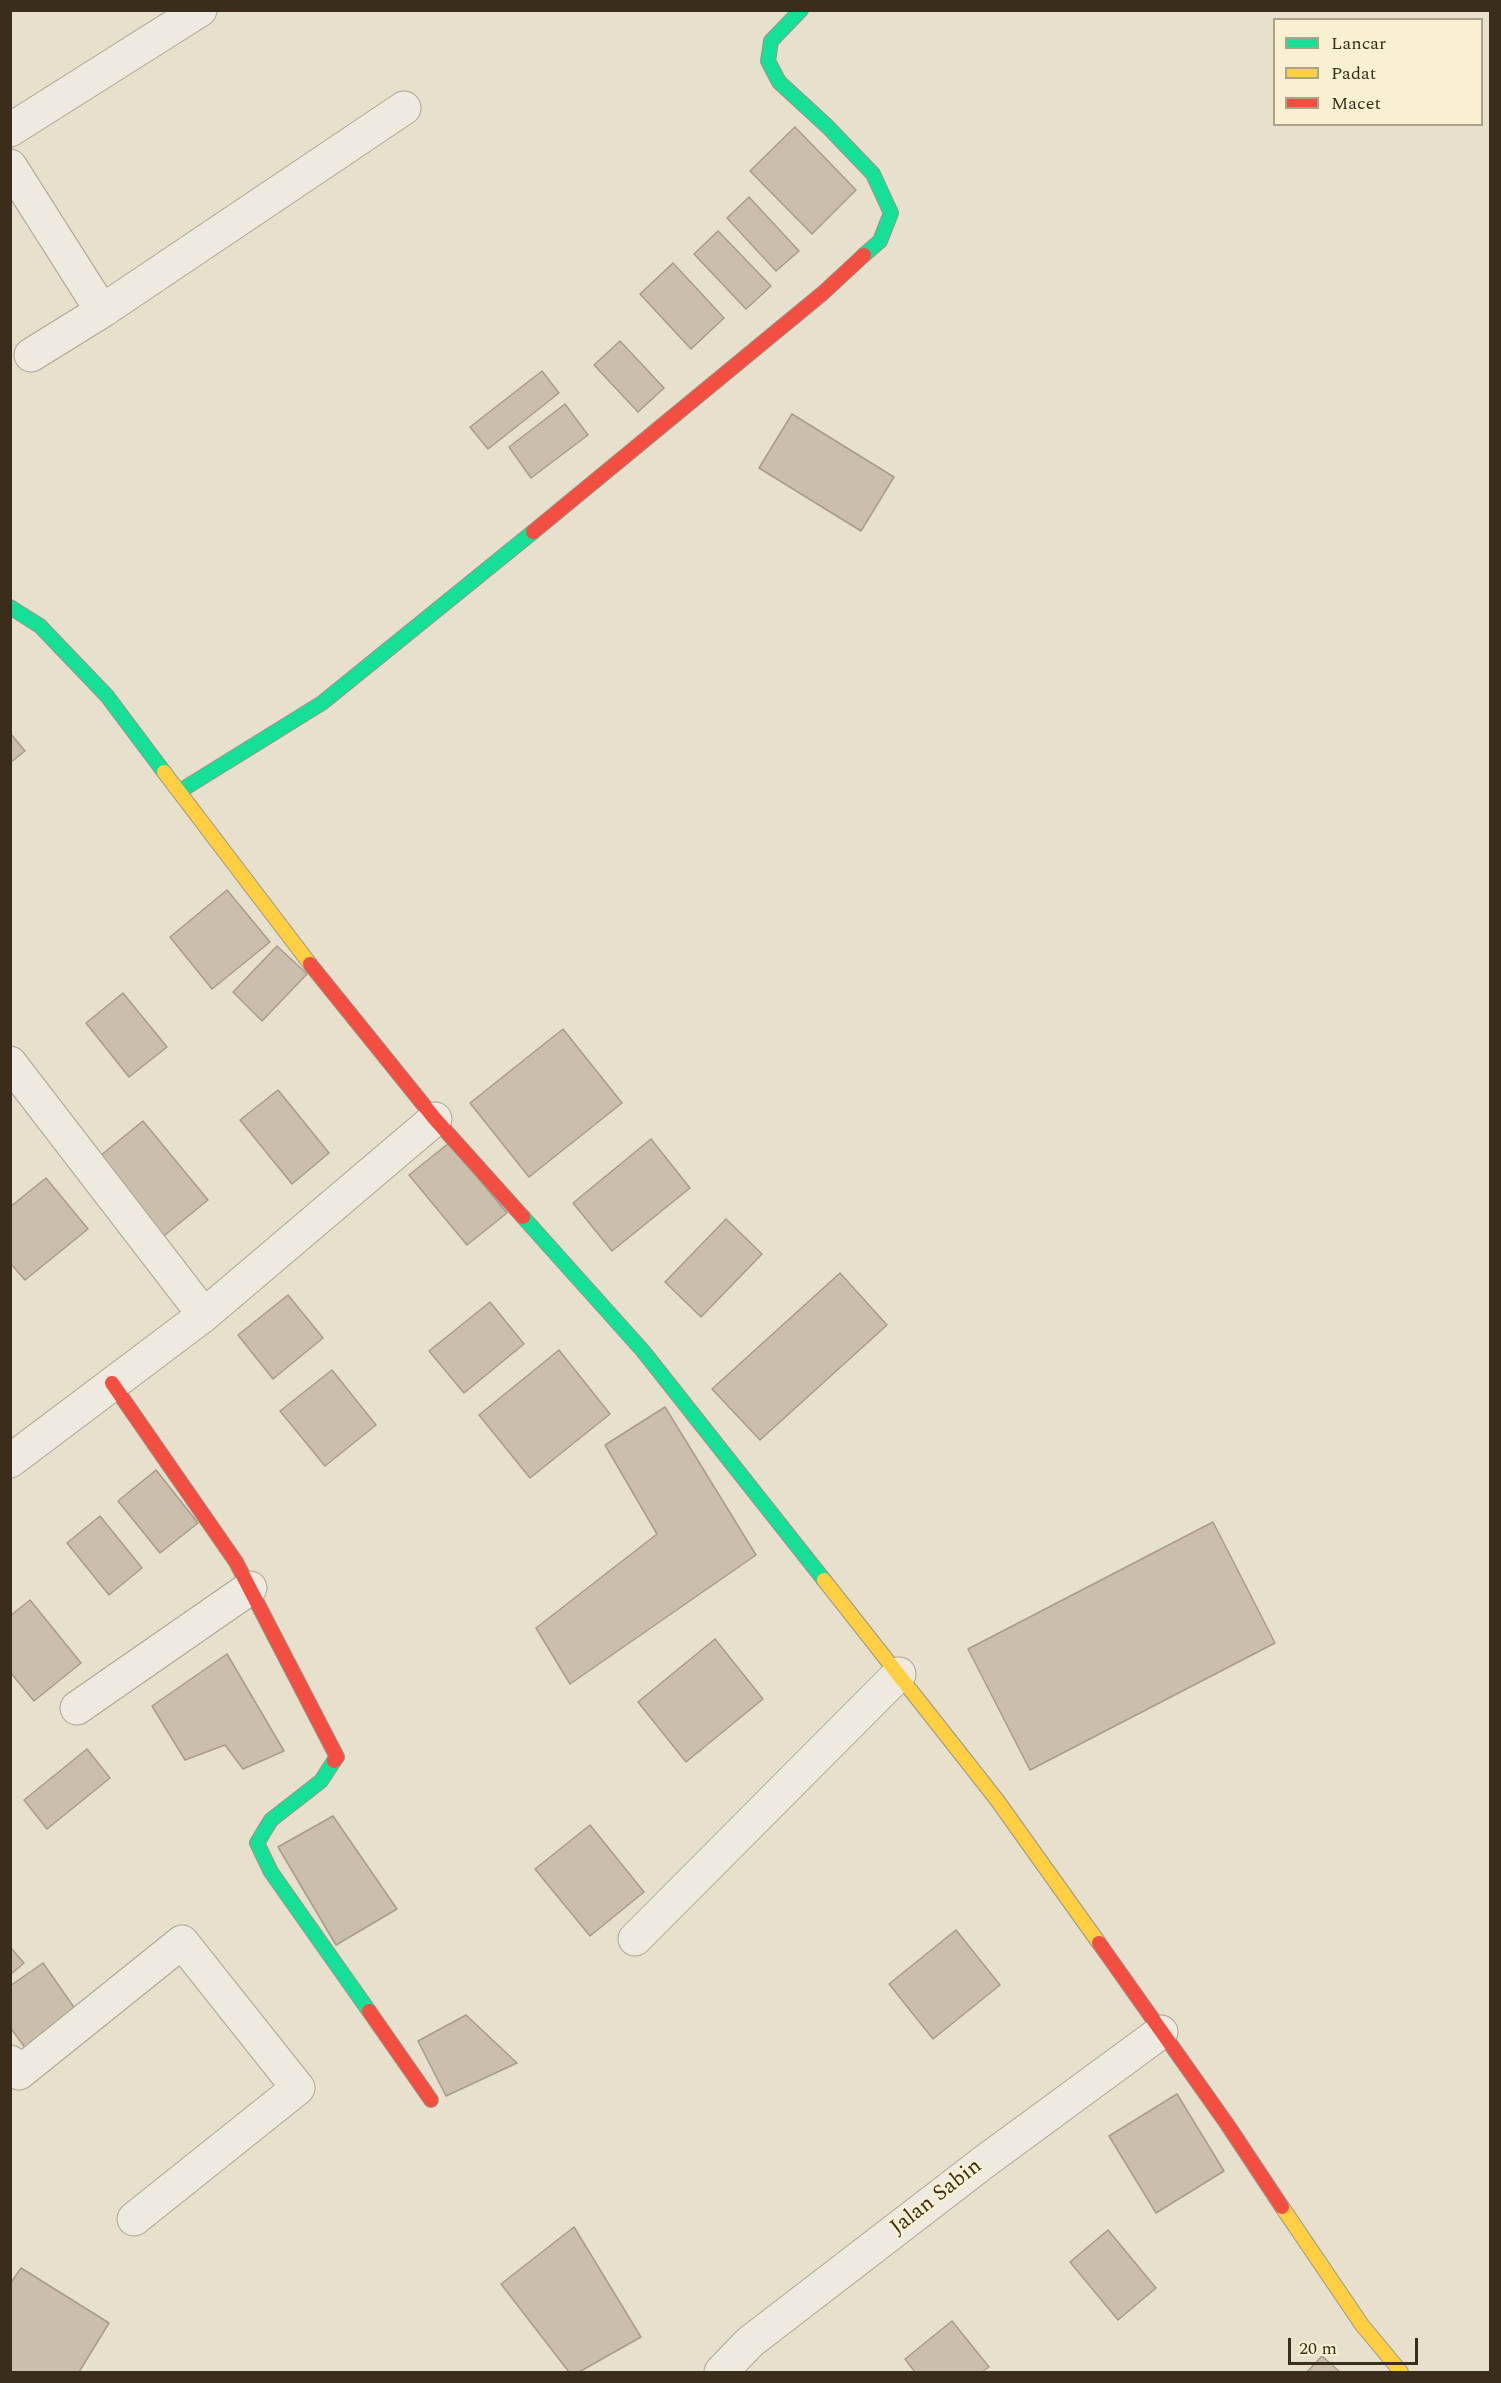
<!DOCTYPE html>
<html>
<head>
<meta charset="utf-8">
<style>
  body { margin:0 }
  #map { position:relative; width:1501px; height:2383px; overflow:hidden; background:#e7e0cc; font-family:Spectral,serif }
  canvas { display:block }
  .frame { position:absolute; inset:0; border:12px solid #3b2d1c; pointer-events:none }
  .legend { position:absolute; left:1273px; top:18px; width:210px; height:108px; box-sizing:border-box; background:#f8f0d1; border:2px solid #aca289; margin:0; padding:8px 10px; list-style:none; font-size:18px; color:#3b2d1c }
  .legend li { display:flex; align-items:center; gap:12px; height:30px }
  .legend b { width:30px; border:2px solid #aca289 }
  .scale { position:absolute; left:1288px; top:2338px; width:130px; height:27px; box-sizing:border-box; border:3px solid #3b2d1c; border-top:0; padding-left:8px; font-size:18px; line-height:21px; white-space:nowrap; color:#3b2d1c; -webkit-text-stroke:4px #f8f0d1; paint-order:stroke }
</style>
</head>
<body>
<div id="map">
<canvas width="1501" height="2383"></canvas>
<div class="frame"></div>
<ul class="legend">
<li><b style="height:8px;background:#16e098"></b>Lancar</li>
<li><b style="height:8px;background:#ffcf43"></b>Padat</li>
<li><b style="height:8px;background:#f24e42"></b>Macet</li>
</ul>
<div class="scale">20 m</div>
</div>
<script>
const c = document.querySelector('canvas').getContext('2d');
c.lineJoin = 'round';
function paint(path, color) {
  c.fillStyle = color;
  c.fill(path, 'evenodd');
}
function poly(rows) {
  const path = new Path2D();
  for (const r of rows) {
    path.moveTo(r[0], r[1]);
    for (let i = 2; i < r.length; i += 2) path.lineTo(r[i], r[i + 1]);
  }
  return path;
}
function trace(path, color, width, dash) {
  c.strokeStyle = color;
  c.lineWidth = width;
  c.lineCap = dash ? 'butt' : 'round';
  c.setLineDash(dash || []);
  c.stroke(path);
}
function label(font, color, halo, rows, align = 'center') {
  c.font = font + ' Spectral,serif';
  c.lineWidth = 4.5;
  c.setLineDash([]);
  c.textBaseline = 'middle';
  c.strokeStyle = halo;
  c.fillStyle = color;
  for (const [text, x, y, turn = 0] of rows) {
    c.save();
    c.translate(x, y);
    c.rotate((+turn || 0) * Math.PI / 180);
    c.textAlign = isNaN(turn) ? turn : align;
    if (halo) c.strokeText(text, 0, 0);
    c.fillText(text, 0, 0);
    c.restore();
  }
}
const building = poly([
  [795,127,856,190,812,234,750,171,795,127],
  [749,197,799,251,776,271,727,218,749,197],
  [718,231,771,286,746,309,694,254,718,231],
  [673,263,724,318,691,349,640,294,673,263],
  [620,341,664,388,638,412,594,365,620,341],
  [542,371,559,393,488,449,470,427,542,371],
  [565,404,588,435,531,478,509,447,565,404],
  [792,414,894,477,861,531,759,468,792,414],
  [10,733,25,751,10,763,10,733],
  [227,890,270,942,212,989,170,937,227,890],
  [277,946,307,974,262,1021,233,992,277,946],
  [123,993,167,1047,129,1077,86,1023,123,993],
  [563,1029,622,1103,529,1177,470,1103,563,1029],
  [278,1090,329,1153,292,1184,240,1120,278,1090],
  [143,1121,208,1200,160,1239,95,1160,143,1121],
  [651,1139,690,1188,612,1251,573,1203,651,1139],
  [449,1143,507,1213,467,1245,409,1175,449,1143],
  [46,1178,88,1229,25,1280,10,1263,10,1207,46,1178],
  [726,1219,762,1254,701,1317,665,1282,726,1219],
  [840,1273,887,1325,760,1440,712,1389,840,1273],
  [288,1295,323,1338,273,1379,238,1335,288,1295],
  [490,1302,524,1344,464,1393,429,1351,490,1302],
  [559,1350,610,1414,530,1478,479,1415,559,1350],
  [332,1370,376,1425,325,1466,280,1411,332,1370],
  [665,1407,756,1555,570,1684,536,1628,657,1534,605,1445,665,1407],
  [156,1470,198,1523,160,1553,118,1501,156,1470],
  [100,1516,142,1568,109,1595,67,1543,100,1516],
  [1213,1522,1275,1643,1030,1770,968,1649,1213,1522],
  [30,1600,81,1663,34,1701,10,1672,10,1616,30,1600],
  [715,1639,763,1699,686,1762,638,1702,715,1639],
  [227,1654,284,1751,243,1769,225,1745,185,1760,152,1706,227,1654],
  [87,1749,110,1778,47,1829,24,1800,87,1749],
  [333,1816,397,1909,336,1945,278,1847,333,1816],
  [590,1825,644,1892,590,1936,535,1869,590,1825],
  [956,1930,1000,1985,933,2039,889,1984,956,1930],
  [10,1947,24,1963,10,1975,10,1947],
  [43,1963,78,2013,26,2049,10,2027,10,1986,43,1963],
  [466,2015,517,2063,446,2096,418,2041,466,2015],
  [1177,2094,1224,2171,1156,2213,1109,2136,1177,2094],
  [574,2227,641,2337,579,2372,569,2372,501,2284,574,2227],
  [1108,2230,1156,2288,1118,2320,1070,2262,1108,2230],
  [21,2268,109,2323,79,2372,10,2372,10,2284,21,2268],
  [952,2321,989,2367,982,2372,915,2372,905,2359,952,2321],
  [1322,2356,1340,2372,1307,2372,1322,2356]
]);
const street = poly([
  [10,130,200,10],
  [10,166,102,311],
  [31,355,102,311,404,108],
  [10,1063,204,1315],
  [10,1461,204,1315,435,1119],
  [77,1708,250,1588],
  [635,1939,899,1674],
  [10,2062,19,2073,182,1942,298,2088,134,2219],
  [721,2372,750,2342,984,2162,1161,2032]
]);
const fast = poly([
  [801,10,771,41,768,61,779,82,828,127,873,174,891,213,880,241,864,255],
  [10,607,40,626,107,696,164,772],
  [180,791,322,703,533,532],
  [523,1217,643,1351,824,1580],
  [334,1761,321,1781,271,1820,257,1843,271,1872,369,2011]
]);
const slow = poly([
  [164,772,310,964],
  [824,1580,997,1800,1099,1943],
  [1282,2207,1362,2325,1401,2372]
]);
const jam = poly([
  [533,532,823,293,864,255],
  [310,964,435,1119,523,1217],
  [112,1383,236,1562,337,1757,334,1761],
  [1099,1943,1227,2124,1282,2207],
  [369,2011,431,2100]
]);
const streetNames = [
  ["Jalan Sabin",937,2198,-38]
];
paint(building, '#cbbead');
trace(building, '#a79b8b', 1.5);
trace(street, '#aca596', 35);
trace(fast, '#9c9485', 16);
trace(slow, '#9c9485', 16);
trace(jam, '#9c9485', 16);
trace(street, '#eeeadf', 33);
trace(fast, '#16e098', 14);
trace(slow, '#ffcf43', 14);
trace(jam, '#f24e42', 14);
label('22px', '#3b2d1c', '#f8f0d1', streetNames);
</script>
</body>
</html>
